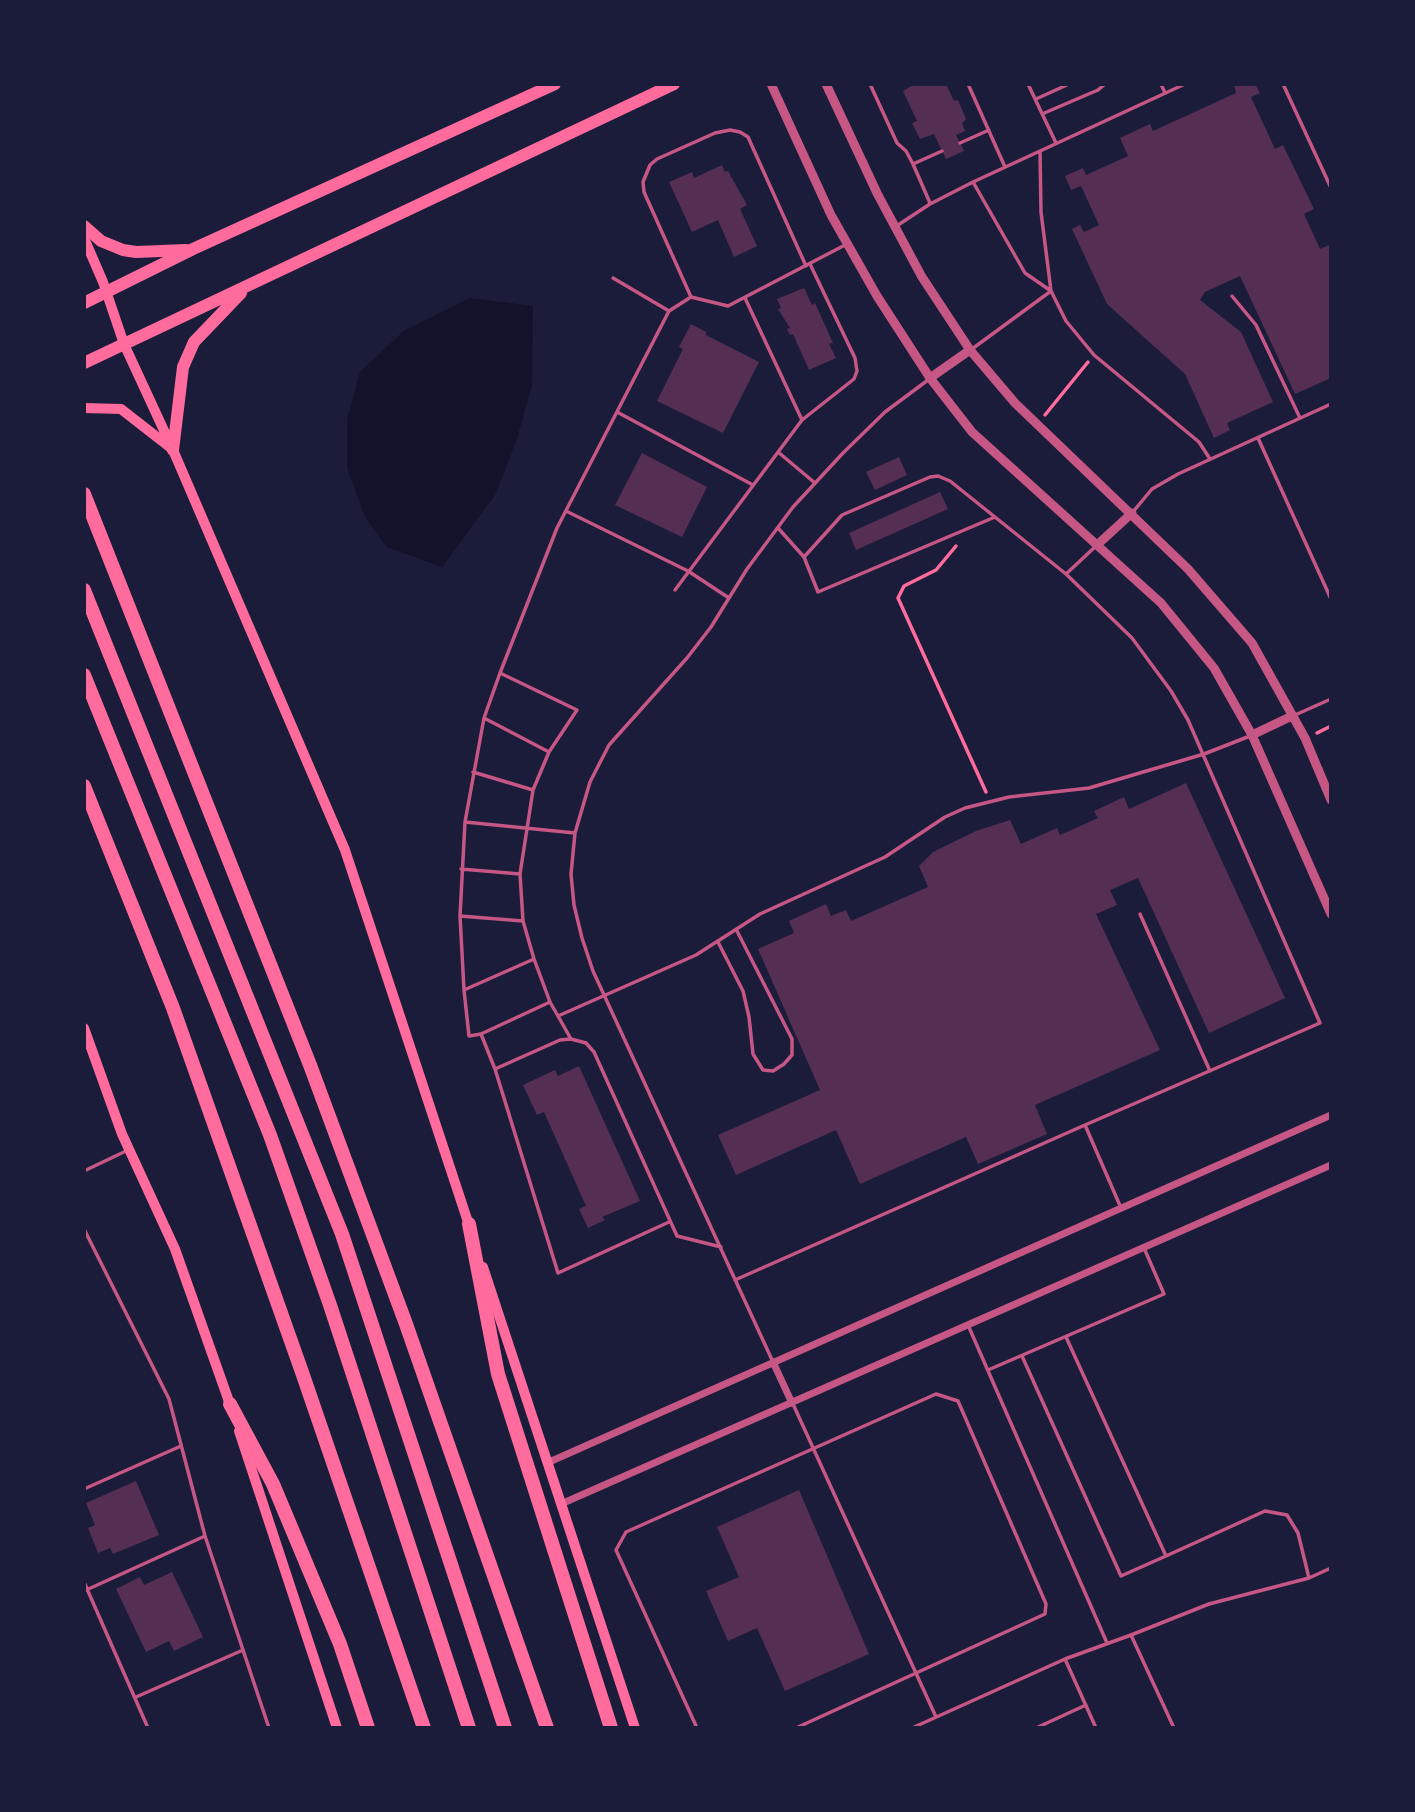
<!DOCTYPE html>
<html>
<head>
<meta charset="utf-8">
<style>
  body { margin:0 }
  #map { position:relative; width:1415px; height:1812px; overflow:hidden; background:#1b1b3a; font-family:Signika,sans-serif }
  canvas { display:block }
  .frame { position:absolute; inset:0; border:86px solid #1b1b3a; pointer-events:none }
</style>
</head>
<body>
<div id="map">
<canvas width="1415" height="1812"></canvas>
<div class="frame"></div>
</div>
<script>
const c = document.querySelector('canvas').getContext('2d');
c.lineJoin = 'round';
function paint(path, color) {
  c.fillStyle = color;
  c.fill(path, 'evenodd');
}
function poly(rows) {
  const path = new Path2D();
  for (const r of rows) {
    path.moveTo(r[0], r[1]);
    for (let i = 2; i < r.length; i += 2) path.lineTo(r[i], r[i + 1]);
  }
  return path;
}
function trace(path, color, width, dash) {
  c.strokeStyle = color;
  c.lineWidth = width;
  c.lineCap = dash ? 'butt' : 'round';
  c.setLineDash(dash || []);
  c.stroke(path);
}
const water = poly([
  [470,298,533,306,532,385,516,442,495,495,442,567,387,547,365,517,347,468,347,420,360,372,405,330]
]);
const building = poly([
  [915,84,946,84,954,101,958,100,966,119,962,123,965,131,956,135,964,151,946,159,934,134,920,139,912,123,917,121,903,91],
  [1234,84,1255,84,1260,93,1251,97,1275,149,1283,145,1314,209,1304,214,1320,249,1329,245,1331,250,1331,378,1295,394,1240,276,1205,292,1200,300,1241,332,1273,402,1227,423,1230,430,1214,438,1185,374,1107,304,1072,229,1080,225,1084,232,1099,225,1081,186,1071,190,1065,176,1083,168,1086,175,1128,156,1120,138,1150,124,1153,131,1236,93],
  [722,165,725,172,728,171,747,205,740,209,757,246,734,257,718,220,692,232,669,182,692,172,694,178],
  [804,288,812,305,815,303,833,343,829,344,836,358,809,370,793,334,790,335,787,329,790,328,778,309,781,308,777,299],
  [691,324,706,332,706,335,759,362,723,433,657,401,683,349,679,347],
  [642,453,707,487,682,537,615,505],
  [899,457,907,475,875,490,866,472],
  [940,492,948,509,856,550,849,533],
  [1186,783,1285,998,1209,1033,1138,878,1110,890,1117,905,1096,914,1160,1050,1035,1105,1047,1134,978,1164,966,1137,860,1184,836,1130,736,1175,718,1135,820,1090,758,949,794,933,789,921,826,904,831,916,846,910,851,921,928,887,919,866,933,852,976,831,1010,820,1021,844,1057,828,1060,835,1098,818,1094,811,1124,797,1129,809],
  [579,1066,640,1201,602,1217,605,1220,588,1228,579,1209,586,1206,544,1112,537,1115,523,1085,555,1070,558,1076],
  [136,1481,159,1535,113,1554,110,1548,98,1553,88,1528,95,1525,86,1503],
  [799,1490,869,1654,785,1691,757,1628,728,1641,706,1591,739,1577,717,1527],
  [172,1572,203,1637,174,1651,169,1641,146,1652,116,1589,140,1577,144,1585]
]);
const path = poly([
  [1045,415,1088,362],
  [956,546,936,570,904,586,898,598,986,792],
  [1317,733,1331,726]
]);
const service = poly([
  [870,84,897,143,906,151,913,164,930,203],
  [968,84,1005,167],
  [1028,84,1056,143],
  [1161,84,1165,93],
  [1283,84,1331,188],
  [1036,99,1069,84],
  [1042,114,1098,90,1105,84],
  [960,143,989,130],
  [1040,151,1041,212,1051,291,1066,321,1094,355,1199,442,1210,459],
  [913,164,942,151],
  [895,227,930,204,973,182,1185,84],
  [613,278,669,311],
  [1232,296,1256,325,1300,418],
  [691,297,644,192,643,182,650,165,657,159,715,133,730,130,740,132,748,137,806,266],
  [745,298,802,420],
  [972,349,1051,291,1025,273,973,182],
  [617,412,753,485],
  [1258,438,1331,599],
  [778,452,815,483],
  [566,511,688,571,729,598],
  [1132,513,1152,489,1178,474,1331,404],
  [778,528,804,557,818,592,995,517],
  [804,557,842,515,930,477,938,476,950,481,1066,574,1132,638,1171,691,1188,720,1320,1023,1085,1125,1121,1208],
  [1066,574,1096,546],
  [675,590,802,420,854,379,857,371,855,358,810,264],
  [500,673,557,528,669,311,691,297,728,306,845,245],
  [1295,715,1331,699],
  [484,718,549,752],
  [473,772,533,790],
  [465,822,575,833],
  [461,869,520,874],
  [1140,914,1210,1071],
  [460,916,523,921],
  [718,942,743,991,749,1017,753,1054,763,1070,773,1071,784,1064,792,1055,792,1039,737,931],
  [464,990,534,959],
  [550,1002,481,1034,469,1036,464,990,460,916,465,822,484,718,500,673,577,710,549,752,533,790,520,874,523,921,534,959,550,1002,571,1039],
  [558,1016,696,955,760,914,885,857,945,817,965,808,1009,797,1089,788,1204,754,1250,736],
  [481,1034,495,1069,558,1273,669,1222],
  [495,1069,560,1040,571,1039,586,1043,594,1052,677,1236,721,1247],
  [84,1171,126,1151],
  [84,1229,169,1399,205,1536,269,1728],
  [735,1280,1085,1125],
  [968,1325,1107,1643],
  [1022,1356,1121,1576,1166,1556,1066,1337],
  [773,1362,593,971,582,938,574,905,571,874,575,833,590,782,609,745,687,658,711,627,747,569,793,507,843,453,885,412,928,380],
  [988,1370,1164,1294,1144,1248],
  [793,1404,936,1717],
  [84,1489,181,1446],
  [1166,1556,1265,1511,1287,1515,1298,1533,1309,1578,1331,1568],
  [84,1582,148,1728],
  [84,1591,205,1536],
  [1131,1635,1209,1604,1309,1578],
  [1065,1659,1096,1728],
  [136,1697,243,1650],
  [697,1728,616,1550,626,1532,936,1394,958,1401,1046,1604,1045,1614,796,1728],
  [912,1728,1065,1659,1131,1635,1174,1728],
  [1036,1728,1086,1705]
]);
const minor = poly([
  [773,1362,792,1403],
  [547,1463,1331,1115],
  [561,1504,1331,1165]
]);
const tertiary = poly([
  [771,84,831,215,877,296,930,378,972,432,1161,603,1214,668,1252,735,1331,914],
  [826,84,877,193,922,277,970,350,1015,403,1188,569,1252,643,1305,738,1331,800],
  [930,378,970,350],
  [1097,545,1132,513],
  [1252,735,1292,716]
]);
const secondary = poly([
  [84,238,103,282,124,344,173,450,345,850,470,1228],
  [84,408,121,409,171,448],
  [84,1028,122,1134,175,1249,232,1410],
  [483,1267,635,1728],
  [239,1431,337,1728]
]);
const primary = poly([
  [84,226,101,241,123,250,136,252,186,250],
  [84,303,193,249,555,84],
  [84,363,674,84],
  [173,450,183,367,194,342,241,293]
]);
const motorway = poly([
  [84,494,310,1065,406,1324,547,1728],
  [84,590,342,1234,505,1728],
  [84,675,270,1135,330,1305,469,1728],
  [84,786,173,1008,303,1375,424,1728],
  [469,1224,498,1374,611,1728],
  [230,1404,273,1484,340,1644,368,1728]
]);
paint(water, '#12122b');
paint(building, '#542f53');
trace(path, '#ff6b9d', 3.5);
trace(service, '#c65784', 3.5);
trace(minor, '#c65784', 7);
trace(tertiary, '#c65784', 9);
trace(secondary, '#ff6b9d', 10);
trace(primary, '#ff6b9d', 12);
trace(motorway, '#ff6b9d', 14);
</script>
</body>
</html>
